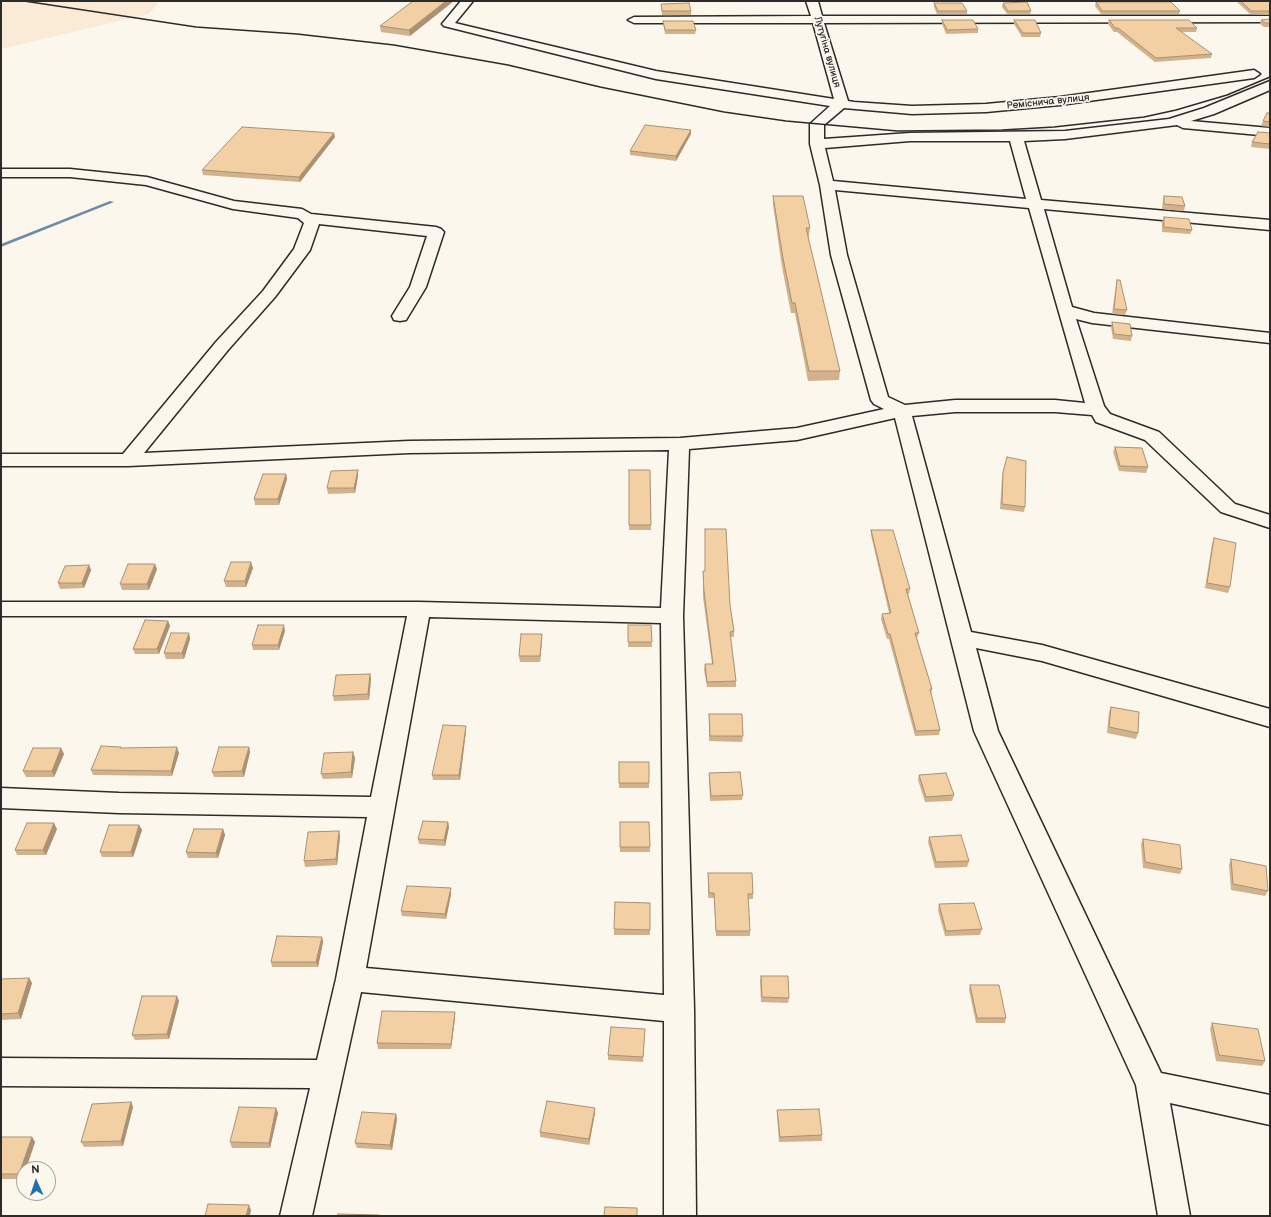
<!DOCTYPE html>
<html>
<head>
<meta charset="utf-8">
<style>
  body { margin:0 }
  #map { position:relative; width:1271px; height:1217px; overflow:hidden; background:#fbf7ec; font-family:"Balsamiq Sans",sans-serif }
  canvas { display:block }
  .frame { position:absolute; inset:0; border:2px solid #2b2b2b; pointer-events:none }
  .north { position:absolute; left:16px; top:1161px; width:40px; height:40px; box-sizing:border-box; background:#fbf7ec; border:1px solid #a8a59f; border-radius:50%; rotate:357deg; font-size:11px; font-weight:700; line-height:16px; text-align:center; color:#2b2b2b }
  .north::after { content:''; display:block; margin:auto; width:14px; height:18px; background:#1f6fb2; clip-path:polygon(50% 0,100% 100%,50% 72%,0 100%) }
</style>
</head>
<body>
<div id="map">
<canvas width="1271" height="1217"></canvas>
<div class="frame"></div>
<div class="north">N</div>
</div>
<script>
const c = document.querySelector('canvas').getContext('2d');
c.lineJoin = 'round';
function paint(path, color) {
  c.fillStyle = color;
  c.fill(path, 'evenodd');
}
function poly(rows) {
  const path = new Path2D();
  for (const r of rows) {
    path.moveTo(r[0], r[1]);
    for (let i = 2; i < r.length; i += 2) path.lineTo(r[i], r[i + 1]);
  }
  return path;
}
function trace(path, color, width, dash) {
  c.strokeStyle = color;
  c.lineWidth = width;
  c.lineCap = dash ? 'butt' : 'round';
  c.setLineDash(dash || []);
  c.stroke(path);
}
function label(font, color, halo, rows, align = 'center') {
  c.font = font + ' "Balsamiq Sans",sans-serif';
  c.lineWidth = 3.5;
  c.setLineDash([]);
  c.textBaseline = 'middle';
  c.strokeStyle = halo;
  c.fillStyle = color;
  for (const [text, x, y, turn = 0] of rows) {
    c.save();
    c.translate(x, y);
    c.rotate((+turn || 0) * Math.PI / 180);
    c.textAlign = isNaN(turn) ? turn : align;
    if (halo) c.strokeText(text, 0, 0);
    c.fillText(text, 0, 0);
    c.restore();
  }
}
const built = poly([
  [1,1,160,1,149,14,1,49]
]);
const stream = poly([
  [110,201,114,202,1,247,1,244,110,201]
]);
const minor = poly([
  [461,1,473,1,455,23,459,24,656,71,834,99,813,23,634,23,628,20,634,17,811,16,806,1,818,1,822,16,1270,16,1270,22,824,23,848,101,854,102,912,106,986,104,1060,97,1254,70,1260,74,1254,78,1060,105,986,112,912,114,844,108,824,125,824,139,910,133,1065,131,1169,119,1204,108,1270,81,1270,90,1214,114,1191,121,1270,128,1270,136,1183,128,1177,125,1065,139,1024,141,1041,200,1270,220,1270,230,1044,209,1072,307,1094,313,1270,333,1270,343,1092,323,1076,319,1104,406,1110,414,1159,432,1235,504,1270,515,1270,528,1221,512,1145,440,1096,422,1092,415,1055,412,955,412,912,416,971,632,1042,645,1270,709,1270,727,1042,661,976,648,998,731,1161,1073,1270,1095,1270,1125,1170,1103,1190,1216,1158,1216,1136,1085,974,731,895,418,797,440,689,449,683,616,694,1009,696,1216,664,1216,664,1021,361,992,312,1216,280,1216,310,1088,1,1086,1,1058,317,1060,336,979,367,817,119,813,1,808,1,788,119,793,371,797,407,616,1,616,1,602,419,602,661,608,669,450,409,453,128,466,1,466,1,454,123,454,216,342,263,291,294,249,304,223,298,218,233,209,146,185,70,177,1,177,1,169,70,169,147,177,234,201,302,209,311,214,436,227,441,229,444,232,426,287,406,320,400,321,394,320,392,316,410,287,427,236,319,224,310,250,275,297,228,350,144,453,409,441,680,438,797,428,884,409,874,404,871,400,831,255,820,185,810,144,810,124,830,106,656,79,444,26,442,24,461,1],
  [910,141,1010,141,1026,199,833,181,825,148,910,141],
  [835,190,1029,208,1085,403,1055,400,955,400,905,405,888,397,847,255,835,190],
  [429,617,661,623,664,995,366,968,429,617]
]);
const rail = poly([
  [24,1,196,27,297,34,394,45,508,65,600,87,724,112,786,121,897,131,1002,130,1054,127,1144,117,1176,110,1227,95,1270,77]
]);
const wall = poly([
  [413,1,410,36,381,32,380,26],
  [1236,1,1270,1,1270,15,1250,14],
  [1096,2,1180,11,1179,14,1101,14,1095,6],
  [934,3,967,11,967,14,937,14,934,7],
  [1003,3,1031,11,1030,14,1007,14,1002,7],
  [661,4,691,11,691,15,662,15],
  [1270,19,1270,27,1264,27,1260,24,1261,20],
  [942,20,978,29,978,33,946,34,942,24],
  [1014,20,1041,33,1040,37,1022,37,1014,24],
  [1109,20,1197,28,1196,32,1181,32,1212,54,1211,58,1155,62,1117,32,1114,32,1108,24],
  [663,21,696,30,695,34,665,34],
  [1270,113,1270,127,1261,126,1263,121],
  [691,130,691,134,676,161,630,155,630,151],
  [334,133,335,137,300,182,203,175,202,170],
  [1270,133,1270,149,1251,147,1252,142],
  [773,196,810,228,809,237,808,237,840,371,839,380,808,381,795,313,791,313,782,267,773,205],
  [1164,196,1185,206,1184,211,1162,209,1163,200],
  [1164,217,1192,230,1190,234,1162,232,1162,222],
  [1117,280,1127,310,1125,315,1112,314,1116,285],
  [1112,322,1132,336,1131,341,1113,339,1111,327],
  [1115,447,1148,467,1146,473,1119,471,1113,452],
  [1007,457,1025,507,1024,512,1000,509,1002,477],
  [358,470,358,476,355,493,328,494,327,488],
  [629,470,650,470,651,530,629,530],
  [286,474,287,479,279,505,255,505,254,499],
  [705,529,730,605,734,631,734,637,730,637,736,681,736,687,707,687,704,670,705,664,712,664,703,597,703,571,705,571],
  [871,530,910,589,909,594,908,594,919,633,917,638,932,689,931,694,940,730,939,735,915,736,889,639,887,639,881,619,882,614,889,613,871,535],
  [1214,538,1230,587,1228,593,1205,588,1212,544],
  [89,565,91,570,84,588,60,589,58,583],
  [253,568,246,587,226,587,224,581],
  [157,569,149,590,122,590,120,584],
  [168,621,170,626,159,654,135,654,133,649],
  [628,625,651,625,652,647,628,647],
  [285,631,279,650,253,650,252,645],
  [189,633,190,639,184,659,166,659,164,653],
  [542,634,542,640,540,662,520,662,519,656],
  [370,674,371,679,369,700,334,701,333,696],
  [1111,707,1138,733,1136,739,1107,733,1109,712],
  [709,714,743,736,742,742,709,741],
  [466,731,460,780,433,780,432,775],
  [249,747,250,752,244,777,214,777,212,772],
  [61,748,64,754,54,777,26,777,23,771],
  [121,748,179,753,172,776,93,775,91,770],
  [355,758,352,778,323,779,321,774],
  [619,762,649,762,649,788,619,788],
  [709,773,743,795,742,800,710,801,709,779],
  [919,775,954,795,952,801,925,802,918,780],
  [448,822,449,827,445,846,419,844,418,839],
  [620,822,649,822,650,852,620,852],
  [139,825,142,830,133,857,102,857,100,852],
  [57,829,46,855,17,855,15,850],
  [223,829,225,835,218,858,188,858,186,852],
  [340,836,337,865,305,867,304,861],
  [929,837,969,861,967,867,935,868,928,842],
  [1143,839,1182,869,1180,874,1143,868,1141,844],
  [1231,859,1268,891,1265,896,1231,890,1229,865],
  [708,873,753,894,753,899,748,899,750,931,750,936,716,936,714,898,708,898],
  [451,888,451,894,446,919,402,916,401,911],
  [650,903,650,935,614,935,614,929],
  [939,904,982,929,980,935,945,936,938,910],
  [322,937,323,942,318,967,272,967,271,962],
  [761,976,789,998,788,1003,761,1002,760,981],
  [29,978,32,983,21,1019,1,1020,1,980],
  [970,985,1006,1018,1005,1023,976,1023,969,990],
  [179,1001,169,1039,135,1040,132,1035],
  [455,1012,455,1018,451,1049,378,1049,377,1043],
  [1212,1023,1265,1061,1262,1066,1216,1061,1210,1029],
  [645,1029,643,1062,608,1060,608,1055],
  [131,1102,133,1107,123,1146,84,1147,81,1142],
  [276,1108,278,1113,270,1148,232,1148,230,1142],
  [595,1108,595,1113,589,1145,540,1137,540,1132],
  [777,1110,822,1135,822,1141,779,1142,777,1115],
  [396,1114,397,1119,392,1150,357,1148,355,1143],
  [1,1137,32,1137,35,1142,26,1169,24,1169,23,1179,1,1179]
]);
const shadedWall = poly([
  [446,1,454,1,410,36,409,30],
  [691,130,691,134,676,161,676,156],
  [334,133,335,137,300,182,299,177],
  [358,470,358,476,355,493,354,488],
  [286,474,287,479,279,505,278,499],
  [251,562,253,568,246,587,245,581],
  [155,564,157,569,149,590,147,584],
  [89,565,91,570,84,588,82,583],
  [168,621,170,626,159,654,157,649],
  [284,625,285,631,279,650,278,645],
  [189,633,190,639,184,659,182,653],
  [542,634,542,640,540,662,540,656],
  [370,674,371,679,369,700,368,694],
  [466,726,466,731,460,780,459,775],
  [177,747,179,753,172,776,171,771],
  [249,747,250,752,244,777,242,771],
  [61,748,64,754,54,777,52,771],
  [353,752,355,758,352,778,351,772],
  [448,822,449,827,445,846,444,840],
  [54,823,57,829,46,855,43,850],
  [139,825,142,830,133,857,131,852],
  [223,829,225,835,218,858,216,853],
  [339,831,340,836,337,865,336,859],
  [451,888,451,894,446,919,445,914],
  [322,937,323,942,318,967,316,962],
  [29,978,32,983,21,1019,18,1013],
  [177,996,179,1001,169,1039,167,1034],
  [455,1012,455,1018,451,1049,451,1044],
  [131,1102,133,1107,123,1146,121,1141],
  [276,1108,278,1113,270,1148,269,1143],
  [595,1108,595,1113,589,1145,589,1139],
  [396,1114,397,1119,392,1150,390,1145],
  [32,1137,35,1142,26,1169,24,1169,24,1175,23,1179,19,1174],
  [249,1205,251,1210,250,1216,246,1216]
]);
const building = poly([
  [413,1,446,1,409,30,380,26,413,1],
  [1241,1,1270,1,1270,11,1251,11,1241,1],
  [1027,2,1031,11,1008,11,1003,3,1027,2],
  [1096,2,1171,2,1180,11,1102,11,1096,2],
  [689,3,691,11,662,11,661,4,689,3],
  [934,3,962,3,967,11,938,11,934,3],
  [1270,19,1270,23,1265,23,1261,20,1270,19],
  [942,20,973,20,978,29,947,30,942,20],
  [1014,20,1035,20,1041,33,1023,33,1014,20],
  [1109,20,1189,20,1197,28,1176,28,1212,54,1156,58,1118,28,1115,28,1109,20],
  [663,21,693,21,696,30,665,30,663,21],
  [1267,113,1270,113,1270,122,1263,121,1267,113],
  [645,125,691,130,676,156,630,151,645,125],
  [242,127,334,133,299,177,202,170,242,127],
  [1258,132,1270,133,1270,144,1252,142,1258,132],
  [773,196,803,196,810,228,806,228,840,371,809,371,795,303,792,303,783,258,773,196],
  [1164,196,1182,197,1185,206,1164,204,1164,196],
  [1164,217,1189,219,1192,230,1164,227,1164,217],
  [1117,280,1120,280,1127,310,1114,309,1117,280],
  [1112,322,1130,324,1132,336,1114,334,1112,322],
  [1115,447,1142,448,1148,467,1120,466,1115,447],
  [1007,457,1026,461,1025,507,1002,504,1003,472,1007,457],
  [358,470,354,488,327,488,331,471,358,470],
  [629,470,650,470,651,525,629,525,629,470],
  [263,474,286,474,278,499,254,499,263,474],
  [705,529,726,529,730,605,734,631,730,632,736,681,707,682,705,664,713,664,704,591,703,571,705,571,705,529],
  [871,530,893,530,910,589,906,589,919,633,915,633,932,689,930,689,940,730,916,731,890,634,888,634,882,614,891,613,871,530],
  [1214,538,1236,543,1230,587,1207,583,1214,538],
  [231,562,251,562,245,581,224,581,231,562],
  [128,564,155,564,147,584,120,584,128,564],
  [89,565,82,583,58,583,65,566,89,565],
  [145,620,168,621,157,649,133,649,145,620],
  [258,625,284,625,278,645,252,645,258,625],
  [628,625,651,625,652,642,628,642,628,625],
  [171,633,189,633,182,653,164,653,171,633],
  [521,634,542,634,540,656,519,656,521,634],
  [370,674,368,694,333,696,336,675,370,674],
  [1111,707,1139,712,1138,733,1109,727,1111,707],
  [709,714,742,714,743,736,710,736,709,714],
  [443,725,466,726,459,775,432,775,443,725],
  [101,746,121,747,120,748,177,747,171,771,91,770,101,746],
  [219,747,249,747,242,771,212,772,219,747],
  [33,748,61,748,52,771,23,771,33,748],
  [353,752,351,772,321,774,324,753,353,752],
  [619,762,649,762,649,783,619,783,619,762],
  [740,772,743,795,711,796,709,773,740,772],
  [946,773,954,795,926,797,919,775,946,773],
  [423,821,448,822,444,840,418,839,423,821],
  [620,822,649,822,650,847,620,847,620,822],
  [27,823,54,823,43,850,15,850,27,823],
  [109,825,139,825,131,852,100,852,109,825],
  [194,829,223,829,216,853,186,852,194,829],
  [339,831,336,859,304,861,308,832,339,831],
  [961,835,969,861,936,862,929,837,961,835],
  [1143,839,1180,845,1182,869,1145,862,1143,839],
  [1231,859,1266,866,1268,891,1233,884,1231,859],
  [708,873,752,873,753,894,748,894,750,931,716,931,714,893,709,893,708,873],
  [407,886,451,888,445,914,401,911,407,886],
  [615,902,650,903,650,930,614,929,615,902],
  [974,903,982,929,946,931,939,904,974,903],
  [277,936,322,937,316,962,271,962,277,936],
  [761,976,788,976,789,998,762,997,761,976],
  [29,978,18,1013,1,1014,1,979,29,978],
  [970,985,999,985,1006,1018,977,1018,970,985],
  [142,996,177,996,167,1034,132,1035,142,996],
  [382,1011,455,1012,451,1044,377,1043,382,1011],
  [1212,1023,1258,1029,1265,1061,1219,1055,1212,1023],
  [611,1027,645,1029,643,1057,608,1055,611,1027],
  [547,1101,595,1108,589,1139,540,1132,547,1101],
  [131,1102,121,1141,81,1142,92,1104,131,1102],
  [239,1107,276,1108,269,1143,230,1142,239,1107],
  [819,1109,822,1135,780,1137,777,1110,819,1109],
  [362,1112,396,1114,390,1145,355,1143,362,1112],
  [1,1137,32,1137,19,1174,1,1174,1,1137],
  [208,1204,249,1205,246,1216,205,1216,208,1204],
  [605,1207,637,1208,637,1216,604,1216,605,1207],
  [338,1214,379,1215,379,1216,338,1216,338,1214]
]);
const farStreetnames = [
  ["Лутугіна вулиця",827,52,74],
  ["Реміснича вулиця",1048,102,-6]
];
paint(built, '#f9ebd6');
paint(stream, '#6b8ca4');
trace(minor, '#2b2b2b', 3);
paint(minor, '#fbf7ec');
trace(rail, '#2b2b2b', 1.5);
paint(wall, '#d1b28d');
paint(shadedWall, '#aa9173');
paint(building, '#f3cfa4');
trace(building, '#aa9173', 1);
label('10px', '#2b2b2b', '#fbf7ec', farStreetnames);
</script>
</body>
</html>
